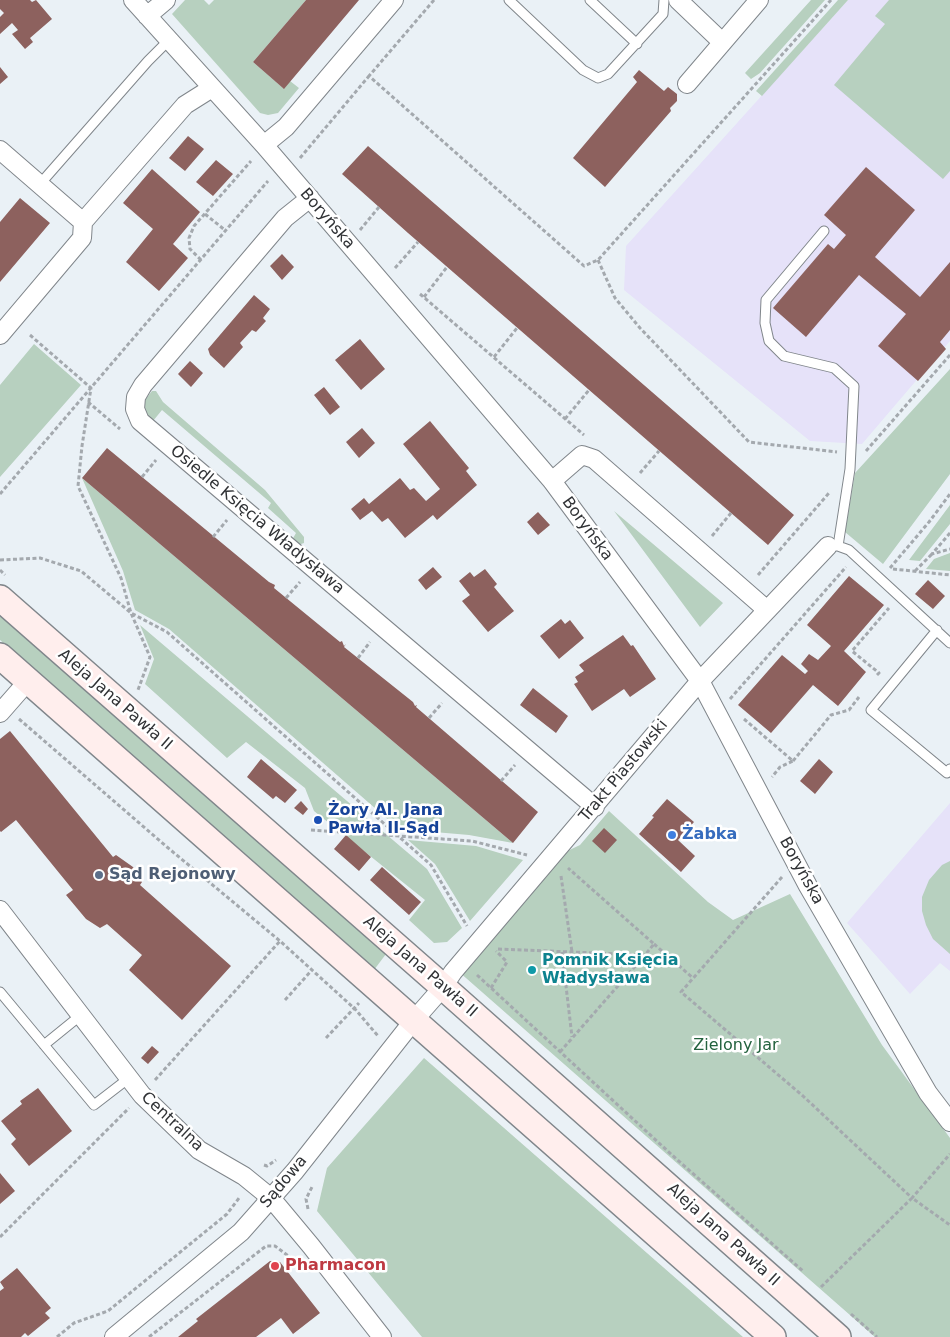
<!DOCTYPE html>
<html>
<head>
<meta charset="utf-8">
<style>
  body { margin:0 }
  canvas { display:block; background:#eaf1f6 }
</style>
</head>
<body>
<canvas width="950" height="1337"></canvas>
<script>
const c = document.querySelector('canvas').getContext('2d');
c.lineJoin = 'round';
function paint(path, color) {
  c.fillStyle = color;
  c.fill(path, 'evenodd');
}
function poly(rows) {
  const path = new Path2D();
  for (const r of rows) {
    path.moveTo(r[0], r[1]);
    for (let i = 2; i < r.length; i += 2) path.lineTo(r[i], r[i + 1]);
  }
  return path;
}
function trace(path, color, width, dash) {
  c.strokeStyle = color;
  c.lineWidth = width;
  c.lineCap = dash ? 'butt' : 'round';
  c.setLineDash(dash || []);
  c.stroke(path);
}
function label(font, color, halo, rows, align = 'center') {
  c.font = font + ' "DejaVu Sans",sans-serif';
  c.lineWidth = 5;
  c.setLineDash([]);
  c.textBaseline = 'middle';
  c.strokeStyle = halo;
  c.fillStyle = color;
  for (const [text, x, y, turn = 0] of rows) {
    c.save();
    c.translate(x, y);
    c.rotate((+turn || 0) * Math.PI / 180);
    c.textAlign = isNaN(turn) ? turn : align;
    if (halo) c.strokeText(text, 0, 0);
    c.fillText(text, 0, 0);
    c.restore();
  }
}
const education = poly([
  [848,0,950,0,950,341,862,444,810,441,624,290,626,246],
  [950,803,950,971,940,963,910,994,847,923]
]);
const green = poly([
  [185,0,204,0,209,5,214,0,306,0,253,62,283,88,290,81,299,88,278,113,268,115,260,113,172,14],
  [811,0,825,0,760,73,751,79,745,73],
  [838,0,848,0,762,96,756,91],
  [889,0,950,0,950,171,943,179,834,85,885,24,875,16],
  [34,344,81,385,0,477,0,385],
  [950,369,950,474,883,564,845,532,855,473],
  [152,391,156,391,163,402,265,490,304,537,304,543,298,545,292,540,296,533,268,508,271,503,162,410,153,421,147,417,144,405,145,400],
  [82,478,513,843,469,835,399,829,169,629,135,610,123,571],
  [950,505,950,524,920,561,909,560],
  [614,511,723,603,700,627],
  [950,553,950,571,926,569,934,559],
  [0,616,386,954,374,970,0,640],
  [140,625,427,869,462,928,447,942,434,943,409,920,425,900,314,811,305,788,246,742,227,758,145,684,154,659],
  [609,811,708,902,733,920,790,894,882,1045,950,1138,950,1337,875,1337,458,971,557,856,580,845],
  [408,840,476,846,523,860,470,921,435,864],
  [950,861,950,954,933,939,926,925,922,911,922,897,929,880,942,865],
  [424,1058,743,1337,422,1337,317,1211,327,1168]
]);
const building = poly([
  [0,0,30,0,32,2,36,0,52,19,30,38,33,42,25,49,12,34,18,30,12,23,0,34,0,17,4,13,0,9],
  [306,0,359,0,284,89,253,62],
  [0,67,8,77,0,84],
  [639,70,664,91,668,87,677,94,677,101,670,108,671,111,605,187,573,158,637,82,633,77],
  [188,136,204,149,185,171,169,158],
  [368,146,794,515,768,545,408,233,342,174],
  [216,160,233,174,213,196,196,182],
  [866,167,915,210,875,257,920,297,950,262,950,330,940,342,946,349,918,381,878,346,906,314,859,275,806,337,773,308,828,244,834,249,846,235,824,215],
  [152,169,200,212,173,244,188,258,159,291,126,262,153,229,123,203],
  [20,198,50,223,0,282,0,222],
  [282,254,294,267,282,280,270,266],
  [254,295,270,309,263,318,266,321,256,332,252,330,240,343,243,347,224,368,210,355,208,349],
  [360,339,385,369,361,390,335,360],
  [190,361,203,373,191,387,178,374],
  [324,387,340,407,330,415,314,395],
  [430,421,469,468,466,471,477,485,437,520,433,515,405,538,388,518,382,522,372,511,360,520,351,509,364,498,369,504,400,478,410,490,414,488,426,501,440,489,403,444],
  [362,428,375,443,359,458,346,442],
  [107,448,269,582,275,585,274,588,340,642,342,641,344,646,346,644,344,647,413,702,415,706,417,705,416,707,538,812,513,843,82,478],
  [538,512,550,525,538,535,527,522],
  [433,567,442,577,426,590,418,580],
  [485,569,497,584,494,587,514,611,488,632,462,601,470,595,459,581,470,572,474,577],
  [849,576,884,605,844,651,866,672,838,706,813,685,771,733,738,705,782,655,805,674,808,671,801,664,809,654,818,660,831,646,807,625],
  [928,580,945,596,933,609,915,594],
  [561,619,565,624,570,620,584,638,559,659,540,636],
  [623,635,631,646,633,645,656,679,630,697,624,689,592,711,574,684,578,682,575,677,584,671,579,665],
  [533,688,568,716,556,733,520,705],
  [10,731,113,857,116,855,133,867,142,882,140,885,231,966,182,1020,129,970,142,955,107,924,100,928,86,919,66,895,73,890,16,820,1,832,0,831,0,739],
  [261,759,297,790,285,803,276,796,273,799,247,777],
  [819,759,833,772,815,794,800,781],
  [667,799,694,822,678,840,695,856,681,872,639,834,654,817,652,816],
  [301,801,308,809,303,815,294,808],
  [604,828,617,840,605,853,592,841],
  [346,835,371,857,359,871,334,849],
  [382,867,421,902,409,915,370,880],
  [152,1046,159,1052,148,1064,141,1058],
  [38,1088,72,1131,29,1166,11,1144,16,1139,1,1121,22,1104,20,1101],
  [0,1173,15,1191,0,1204],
  [270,1261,280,1262,320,1313,293,1334,281,1318,256,1337,178,1337,198,1321,196,1319],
  [17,1268,51,1308,45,1313,50,1318,28,1336,25,1333,21,1337,0,1337,0,1291,4,1288,0,1282]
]);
const path = poly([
  [434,0,369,76,584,266,598,260,831,0],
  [300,158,369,76],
  [205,214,226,231],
  [360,230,379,207],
  [201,260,190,249,189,238,194,226,251,161],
  [598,260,615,298,640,328,749,442,837,452],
  [395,268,418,242],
  [420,294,584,435],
  [424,297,447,267],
  [30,335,91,388,82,446,78,486,121,578,131,613,150,657,138,690],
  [494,357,517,328],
  [88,402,120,429],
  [565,419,589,390],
  [866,451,950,355],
  [640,473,659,451],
  [142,477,156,460],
  [0,494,268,181],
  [950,533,932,554,950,549],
  [712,536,731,513],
  [213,537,227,520],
  [0,560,40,558,81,571,131,613,167,632,431,865,467,926],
  [890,568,929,522,950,494],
  [893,569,950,575],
  [0,570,5,575],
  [915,571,932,554],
  [758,575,829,493],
  [286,598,300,582],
  [358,658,370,642],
  [877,675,879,673,852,651,889,608],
  [730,699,846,567],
  [429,718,442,703],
  [19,719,167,847,280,941,355,1009,378,1036],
  [744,719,793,761,780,767,772,777],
  [793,761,831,715,849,710,859,697],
  [501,781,515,765],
  [311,830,472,841,527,855],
  [561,876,572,952],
  [782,877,681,992,803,1096,912,1198,950,1154],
  [654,944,693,978],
  [498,949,645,955,654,944,568,868],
  [562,952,572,1037],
  [477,975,672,1155,804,1272],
  [491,988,507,962,496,951],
  [285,1000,312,970],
  [326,1038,359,1003],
  [560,1052,645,955],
  [155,1080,280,941],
  [264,1165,267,1166,276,1160],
  [308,1209,306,1199,313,1185],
  [0,1237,129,1108],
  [821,1287,912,1198,950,1225],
  [851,1314,877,1337],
  [57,1337,74,1323,108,1311,227,1214,239,1198],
  [149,1337,266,1246,275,1246,295,1261]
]);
const lane = poly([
  [509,0,583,70,598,78,608,74,663,14,664,0],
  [590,0,637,44],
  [40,184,148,61,169,40],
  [824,231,766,300,765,323,769,341,784,356,834,368,854,386,850,469,838,546],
  [832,546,838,546,849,550,950,643],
  [937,630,871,710,947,773,950,769],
  [0,992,94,1105,129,1078],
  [44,1045,81,1015]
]);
const street = poly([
  [133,0,264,145,552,481,700,681,808,886,928,1093,950,1122],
  [678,0,722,42],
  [147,16,166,0],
  [687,84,759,0],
  [264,145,286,127,394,0],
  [0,150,83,222,185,105,212,88],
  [310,198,285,218,143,385,136,397,135,409,140,421,595,807],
  [0,335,82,238,83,222],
  [552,481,582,455,594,459,767,610],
  [0,713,28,681],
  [0,910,142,1095,199,1150,244,1176,271,1198,311,1246,382,1337],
  [114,1337,241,1232,295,1171,414,1020,443,987,453,972,700,681,828,546]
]);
const secondary = poly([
  [0,598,443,987,838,1337],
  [0,656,773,1337]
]);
const markers = [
  [318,820,5,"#1a4fb4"],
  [672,835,5,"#3f7fe0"],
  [99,875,5,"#5c6f8a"],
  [532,970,5,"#0f9aa8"],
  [275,1266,5,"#e0444e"]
];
const streetNames = [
  ["Boryńska",327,219,49],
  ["Osiedle Księcia Władysława",257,520,40],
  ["Boryńska",587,529,54],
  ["Aleja Jana Pawła II",115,700,41],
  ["Trakt Piastowski",624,771,-50],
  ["Boryńska",801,871,61],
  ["Aleja Jana Pawła II",420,967,41],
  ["Centralna",172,1122,43],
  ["Sądowa",284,1182,-50],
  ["Aleja Jana Pawła II",723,1235,42]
];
const transitNames = [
  ["Żory Al. Jana",328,811],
  ["Pawła II-Sąd",328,829]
];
const shopNames = [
  ["Żabka",682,835]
];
const serviceNames = [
  ["Sąd Rejonowy",109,875]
];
const cultureNames = [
  ["Pomnik Księcia",542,961],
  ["Władysława",542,979]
];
const parkNames = [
  ["Zielony Jar",736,1046]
];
const healthNames = [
  ["Pharmacon",285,1266]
];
paint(education, '#e6e2f9');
paint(green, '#b7d0bf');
paint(building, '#8d615e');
trace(lane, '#80868b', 11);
trace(street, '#80868b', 20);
trace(secondary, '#80868b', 28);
trace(path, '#a4a9ae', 3, [4, 2.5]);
trace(lane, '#fff', 9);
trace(street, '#fff', 18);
trace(secondary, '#ffeeed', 25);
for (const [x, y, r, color] of markers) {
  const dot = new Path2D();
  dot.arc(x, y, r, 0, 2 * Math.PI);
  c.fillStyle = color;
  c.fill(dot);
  trace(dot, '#fff', 2);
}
label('16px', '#303235', '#fff', streetNames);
label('bold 16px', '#164399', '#fff', transitNames, 'left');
label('bold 16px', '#366cbe', '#fff', shopNames, 'left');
label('bold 16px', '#4e5e75', '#fff', serviceNames, 'left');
label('bold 16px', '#0d838f', '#fff', cultureNames, 'left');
label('16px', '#23623e', '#fff', parkNames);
label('bold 16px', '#be3a42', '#fff', healthNames, 'left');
</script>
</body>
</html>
